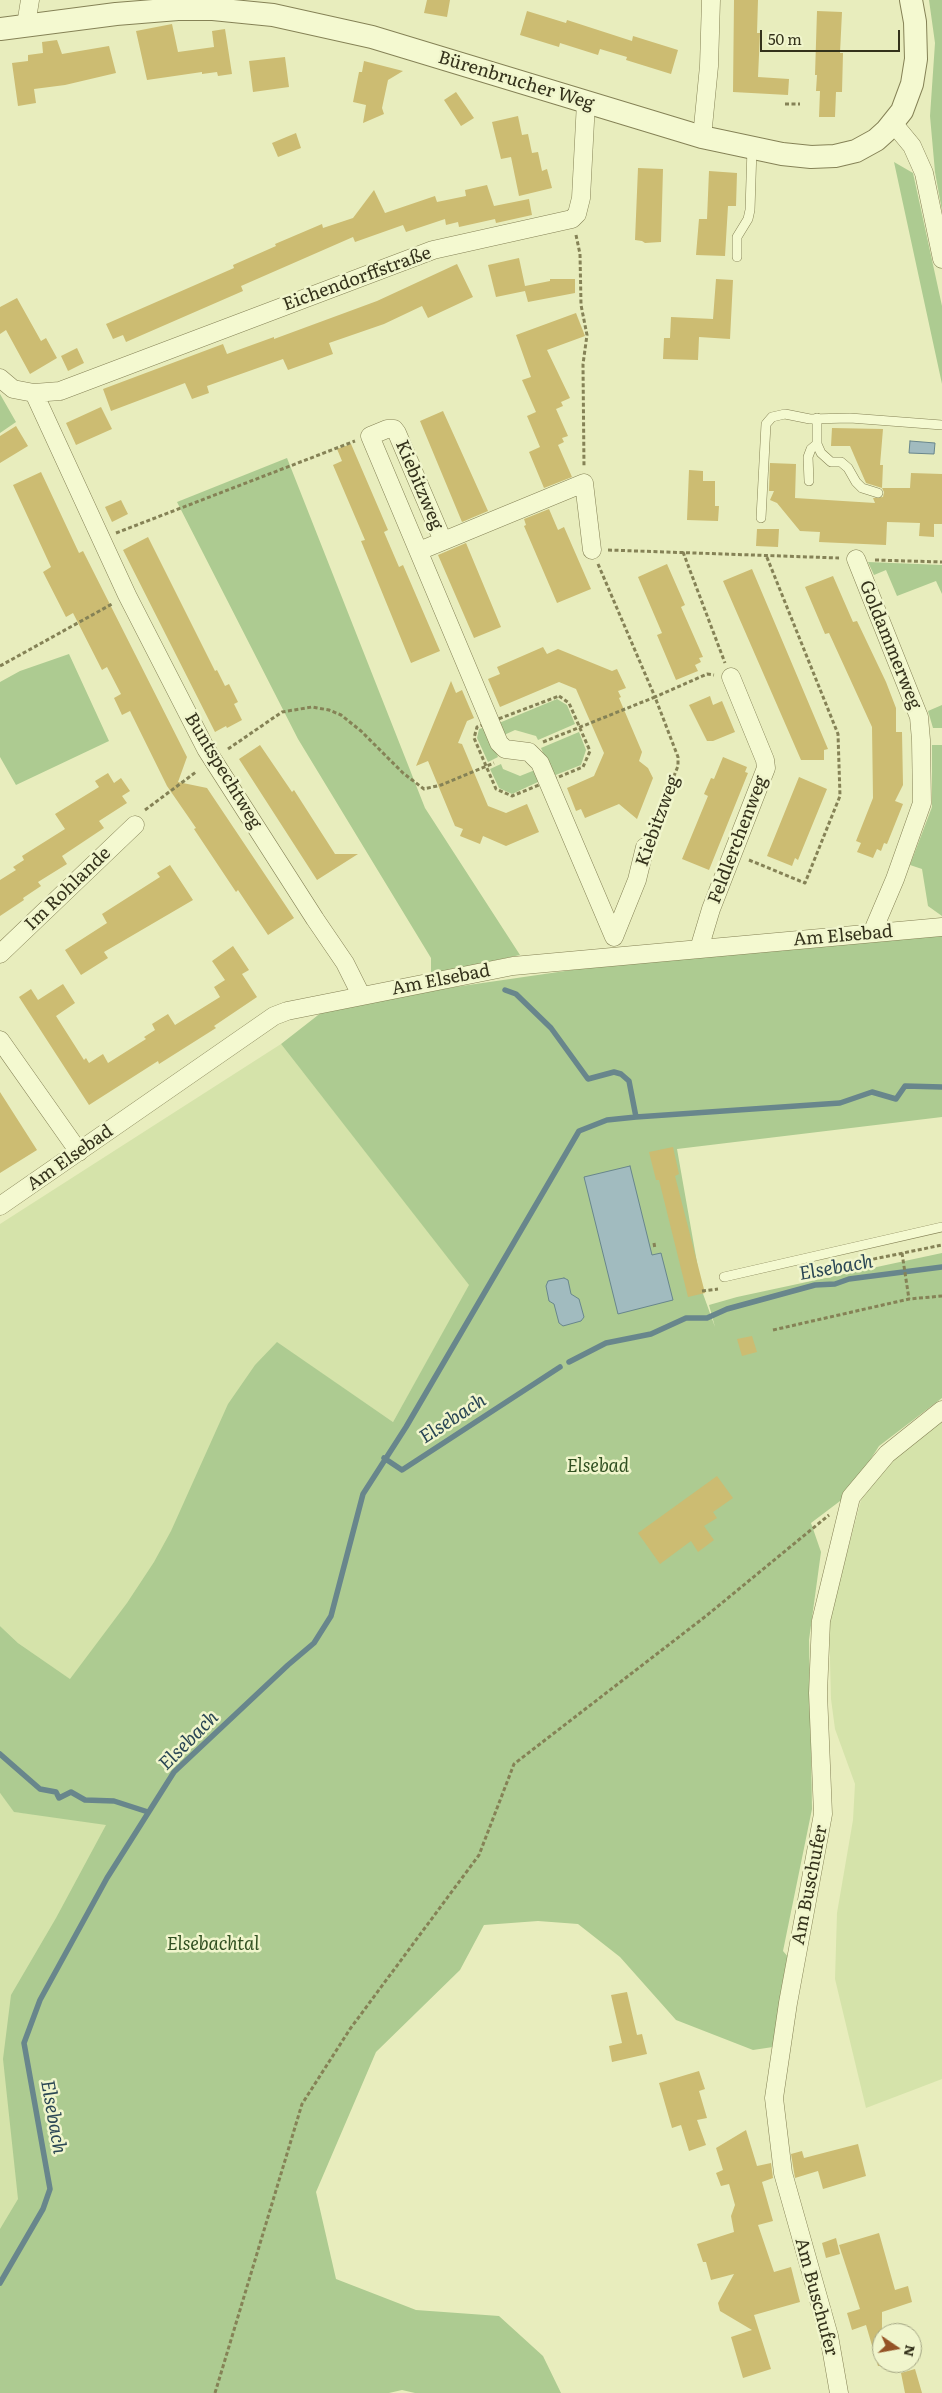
<!DOCTYPE html>
<html>
<head>
<meta charset="utf-8">
<style>
  body { margin:0 }
  #map { position:relative; width:942px; height:2393px; overflow:hidden; background:#e8edbd; font-family:Literata,serif }
  canvas { display:block }
  .north { position:absolute; left:872px; top:2323px; width:50px; height:50px; box-sizing:border-box; background:#f0f5cc; border:1px solid #a5a785; border-radius:50%; rotate:102deg; font-size:14px; font-weight:700; line-height:20px; text-align:center; color:#34321b }
  .north::after { content:''; display:block; margin:auto; width:18px; height:22px; background:#945326; clip-path:polygon(50% 0,100% 100%,50% 72%,0 100%) }
  .scale { position:absolute; left:760px; top:30px; width:140px; height:22px; box-sizing:border-box; border:2px solid #34321b; border-top:0; padding-left:6px; font-size:15px; line-height:18px; white-space:nowrap; color:#34321b; -webkit-text-stroke:4px #f0f5cc; paint-order:stroke }
</style>
</head>
<body>
<div id="map">
<canvas width="942" height="2393"></canvas>
<div class="north">N</div>
<div class="scale">50 m</div>
</div>
<script>
const c = document.querySelector('canvas').getContext('2d');
c.lineJoin = 'round';
function paint(path, color) {
  c.fillStyle = color;
  c.fill(path, 'evenodd');
}
function poly(rows) {
  const path = new Path2D();
  for (const r of rows) {
    path.moveTo(r[0], r[1]);
    for (let i = 2; i < r.length; i += 2) path.lineTo(r[i], r[i + 1]);
  }
  return path;
}
function trace(path, color, width, dash) {
  c.strokeStyle = color;
  c.lineWidth = width;
  c.lineCap = dash ? 'butt' : 'round';
  c.setLineDash(dash || []);
  c.stroke(path);
}
function label(font, color, halo, rows, align = 'center') {
  c.font = font + ' Literata,serif';
  c.lineWidth = 5;
  c.setLineDash([]);
  c.textBaseline = 'middle';
  c.strokeStyle = halo;
  c.fillStyle = color;
  for (const [text, x, y, turn = 0] of rows) {
    c.save();
    c.translate(x, y);
    c.rotate((+turn || 0) * Math.PI / 180);
    c.textAlign = isNaN(turn) ? turn : align;
    if (halo) c.strokeText(text, 0, 0);
    c.fillText(text, 0, 0);
    c.restore();
  }
}
const farmland = poly([
  [281,1044,470,1285,393,1422,277,1343,256,1366,156,1565,78,1685,18,1643,0,1626,0,1224],
  [942,1421,942,2079,866,2108,835,1979,837,1913,853,1820,855,1784,835,1729,831,1699,829,1621,861,1500,896,1454],
  [0,1793,15,1812,121,1824,27,2209,0,2244]
]);
const green = poly([
  [929,0,942,0,942,211,935,172,930,116,935,43],
  [894,162,913,173,942,306,942,384],
  [0,394,16,422,0,433],
  [287,458,425,808,520,955,431,974,431,958,298,739,177,502],
  [868,562,942,565,942,594,936,581,897,596,886,570,874,575],
  [69,654,109,741,16,785,0,757,0,682,20,671],
  [557,699,567,705,575,724,538,740,536,736,515,730,504,735,499,723],
  [942,705,942,728,933,728,928,711],
  [486,727,498,757,488,762,477,738,479,729],
  [579,732,586,750,581,765,553,776,541,748],
  [932,745,942,745,942,916,928,906,922,869,910,865,932,807],
  [501,764,503,769,520,776,535,770,540,781,512,794,499,788,490,769],
  [942,930,942,1117,677,1149,702,1291,715,1327,709,1305,737,1297,942,1253,942,1398,879,1446,848,1495,811,1523,821,1552,809,1640,812,1809,783,1951,789,1958,773,2047,753,2050,676,2020,620,1957,578,1924,538,1921,484,1925,460,1970,376,2052,316,2192,336,2279,416,2310,499,2316,543,2356,561,2393,415,2393,402,2390,389,2393,0,2393,0,2229,18,2199,3,2059,11,1995,56,1918,106,1825,14,1812,0,1793,0,1626,18,1643,70,1679,127,1603,154,1562,171,1531,228,1404,255,1365,277,1342,393,1422,469,1285,281,1044,331,1005,696,952]
]);
const water = poly([
  [910,441,935,443,934,454,909,453,910,441],
  [630,1166,652,1255,661,1253,673,1300,618,1314,584,1177,630,1166],
  [564,1278,568,1280,571,1294,579,1299,584,1317,581,1321,563,1326,559,1323,554,1304,549,1301,546,1286,548,1281,564,1278]
]);
const stream = poly([
  [505,990,516,994,551,1028,588,1079,614,1072,621,1074,629,1081,636,1117],
  [569,1362,606,1343,651,1334,686,1318,707,1318,727,1309,815,1285,835,1284,849,1279,942,1267],
  [384,1458,402,1470,560,1367],
  [0,1754,40,1789,56,1792,59,1798,71,1792,85,1800,114,1801,148,1812],
  [0,2283,43,2209,50,2189,24,2043,40,2000,107,1878,174,1772,288,1665,314,1643,331,1616,363,1494,406,1427,579,1131,607,1120,636,1117,840,1103,872,1092,896,1099,905,1086,942,1087]
]);
const building = poly([
  [427,0,450,0,447,17,424,13],
  [734,0,758,0,757,33,760,33,758,77,789,79,788,95,733,92],
  [527,11,566,23,567,20,632,41,633,36,678,50,671,74,626,60,627,57,600,49,598,55,560,43,559,47,520,35],
  [817,11,842,12,840,53,843,53,842,92,836,92,835,117,819,117,820,91,816,91,817,75,815,75],
  [172,24,178,52,214,47,212,31,225,29,232,74,218,76,217,72,202,74,202,72,147,80,136,31],
  [57,40,62,54,109,46,116,73,65,85,34,89,36,103,18,106,12,63,28,61,28,55,43,53,42,42],
  [285,57,289,87,253,92,249,61],
  [364,61,403,71,388,80,382,108,384,114,363,123,366,105,353,102,359,72,362,72],
  [456,92,474,118,461,126,444,100],
  [518,116,522,135,528,134,532,153,538,152,542,171,547,169,552,188,519,196,511,157,501,159,492,122],
  [296,133,301,148,278,157,272,143],
  [638,168,663,169,661,242,645,243,642,241,635,240],
  [709,171,737,173,736,206,728,206,725,256,696,255,699,219,707,219],
  [487,185,494,206,529,199,532,215,496,223,495,219,459,227,458,222,446,225,445,219,406,232,403,225,355,242,353,237,241,286,243,291,126,342,123,335,113,339,106,324,234,268,233,265,276,246,275,244,322,224,323,228,353,218,374,190,385,213,435,196,437,202,466,196,465,190],
  [519,258,525,286,550,281,550,279,575,279,575,293,528,302,525,291,496,297,488,265],
  [457,264,473,297,428,318,422,306,384,324,329,343,333,354,288,370,283,359,207,386,209,393,192,399,185,383,111,411,103,389,223,344,227,354,274,337,274,339,377,301],
  [716,279,733,280,730,339,699,337,698,360,663,359,664,338,670,338,671,317,713,319],
  [17,298,41,341,46,338,57,358,30,374,6,330,0,334,0,307],
  [576,313,585,336,547,350,570,398,561,402,563,406,556,409,568,436,562,438,564,442,558,445,572,477,544,488,529,452,540,447,527,416,536,412,522,380,531,377,516,335],
  [77,348,84,363,68,371,61,356],
  [101,407,112,429,76,445,66,423],
  [443,411,488,511,462,522,420,421],
  [16,426,28,446,0,463,0,436],
  [832,428,883,429,880,465,883,465,882,488,910,488,911,473,942,474,942,524,934,524,934,537,919,536,920,523,887,522,886,545,819,542,820,532,800,531,777,503,770,500,774,491,769,491,770,463,796,464,795,498,875,503,873,498,883,497,884,492,882,488,866,483,850,446,831,446],
  [351,444,388,530,384,532,399,567,403,565,440,651,411,663,361,541,365,540,333,465,342,461,337,449],
  [689,470,703,471,703,481,715,481,715,506,719,506,718,521,687,520],
  [41,472,79,553,83,551,187,757,178,782,207,788,294,918,268,935,238,890,236,892,194,829,196,828,167,786,130,711,122,715,114,698,121,694,107,667,102,670,73,613,66,617,43,572,51,567,13,485],
  [121,500,128,514,112,522,105,507],
  [549,509,558,530,564,527,591,589,557,603,524,526,526,525,524,519],
  [757,529,779,529,778,547,756,546],
  [148,537,215,671,217,670,225,686,229,684,238,702,234,704,242,720,227,728,226,726,215,732,123,550],
  [466,543,501,627,474,638,438,555],
  [667,564,685,605,681,607,703,657,699,658,701,662,695,665,698,671,676,680,657,635,662,633,638,577],
  [752,569,828,749,824,750,824,760,801,760,723,581],
  [833,576,853,622,857,621,886,682,896,708,896,732,902,732,903,785,895,801,903,804,887,844,884,843,881,851,877,849,873,858,857,852,861,843,856,841,873,798,872,727,829,633,825,634,805,587],
  [543,647,547,654,558,649,612,671,617,669,626,688,618,691,621,697,619,698,642,752,639,761,648,768,653,778,637,819,619,804,585,818,581,809,576,811,567,788,594,776,604,753,576,689,559,682,500,707,488,679,500,674,497,667],
  [451,681,456,693,462,690,474,718,467,721,458,743,462,744,488,806,506,813,527,804,539,832,506,846,483,836,480,844,460,836,463,829,455,826,428,761,416,766],
  [710,696,713,705,722,701,735,732,713,741,707,741,689,705],
  [260,745,292,792,294,790,335,854,358,854,317,880,239,759],
  [723,757,747,767,745,772,748,773,709,870,682,859,708,796,704,794,711,778,714,779],
  [108,773,114,783,121,778,130,791,122,796,127,803,99,821,104,828,62,856,67,864,38,882,41,886,23,898,24,900,0,916,0,880,16,870,13,867,24,860,22,856,65,829,55,814,99,787,95,781],
  [799,777,827,789,798,860,795,858,792,866,767,856],
  [170,865,193,900,104,952,108,958,81,975,65,950,107,923,102,914,160,877,157,873],
  [233,946,249,970,242,974,257,997,214,1026,216,1028,159,1064,158,1061,89,1105,19,997,31,989,38,1000,63,984,75,1003,56,1016,84,1060,86,1058,89,1063,103,1054,108,1063,146,1039,144,1037,155,1030,152,1024,168,1014,175,1025,220,997,214,987,225,980,212,961],
  [0,1092,37,1150,0,1173],
  [673,1147,679,1174,675,1176,705,1293,688,1297,659,1180,656,1180,649,1152],
  [752,1336,757,1352,742,1356,737,1339],
  [717,1476,733,1498,713,1512,717,1518,704,1526,714,1540,698,1552,691,1541,660,1564,638,1533],
  [627,1992,637,2035,642,2034,647,2054,612,2062,609,2046,622,2043,611,1995],
  [699,2071,705,2089,699,2091,707,2118,697,2120,706,2145,689,2151,681,2125,672,2128,659,2083],
  [746,2130,757,2166,771,2163,773,2178,762,2182,773,2221,758,2225,774,2272,791,2267,800,2302,754,2315,771,2369,743,2378,731,2337,752,2330,720,2311,718,2303,734,2274,711,2280,706,2262,703,2262,697,2244,734,2232,731,2216,735,2205,729,2184,721,2186,716,2173,723,2170,716,2148],
  [858,2144,866,2176,823,2189,818,2171,795,2178,791,2154,802,2151,804,2158],
  [879,2233,895,2290,908,2286,912,2302,882,2312,882,2366,878,2366,866,2325,852,2330,847,2313,860,2309,839,2245],
  [836,2238,840,2254,826,2258,822,2243],
  [915,2369,922,2393,905,2393,901,2373]
]);
const path = poly([
  [785,104,800,104],
  [576,235,580,254,581,305,587,335,583,364,584,467],
  [116,533,355,441],
  [608,550,839,558],
  [683,552,725,663],
  [875,560,942,562],
  [598,564,655,697,707,674,714,675],
  [0,666,112,604],
  [559,696,569,703,590,751,583,767,512,796,496,789,474,738,477,727,559,696],
  [543,742,655,697,678,757,678,766,651,833],
  [228,749,282,712,312,707,329,710,341,715,361,731,403,773,424,789,441,785,494,763],
  [145,810,196,772],
  [749,860,805,883,840,796,838,734,766,555],
  [654,1243,655,1249],
  [902,1253,909,1299],
  [835,1267,942,1245],
  [702,1291,718,1289],
  [773,1330,909,1299,942,1296],
  [215,2393,302,2104,350,2029,479,1855,514,1764,706,1616,829,1515]
]);
const service = poly([
  [737,257,737,237,748,219,750,210,752,148],
  [817,418,817,444,821,453,831,462,841,462,848,468,856,482,862,488,878,493],
  [809,481,808,457,811,449,817,444],
  [761,518,766,424,772,417,785,414,810,419,850,418,942,425],
  [724,1277,942,1227]
]);
const minor = poly([
  [26,25,30,0],
  [893,123,912,146,924,173,942,259],
  [702,137,709,66,711,0],
  [0,378,13,389,34,393,60,391,433,250,572,219,577,214,581,198,586,102],
  [34,393,127,595,206,749,315,919,345,963,361,995],
  [443,541,397,433,394,429,387,429,370,436,499,743,505,749,529,752,540,763,614,937,637,880,645,847],
  [419,551,584,483,592,550],
  [856,559,919,717,921,740,922,803,895,879,872,933],
  [699,949,711,909,766,768,765,760,731,677],
  [0,954,135,825],
  [0,1040,79,1152],
  [0,1206,274,1016,287,1011,513,966,942,927],
  [839,2393,829,2336,783,2173,774,2098,788,2003,823,1814,818,1693,821,1621,851,1497,887,1454,942,1410]
]);
const tertiary = poly([
  [0,29,116,14,178,9,213,9,273,15,372,37,702,137,782,154,811,157,835,156,856,151,876,140,886,131,902,111,912,84,916,59,915,22,911,0]
]);
const streetNames = [
  ["Bürenbrucher Weg",516,81,17],
  ["Eichendorffstraße",357,279,-20],
  ["Kiebitzweg",419,485,67],
  ["Goldammerweg",890,645,68],
  ["Buntspechtweg",223,771,59],
  ["Kiebitzweg",658,821,-70],
  ["Feldlerchenweg",738,840,-69],
  ["Im Rohlande",68,889,-44],
  ["Am Elsebad",843,936,-5],
  ["Am Elsebad",441,980,-11],
  ["Am Elsebad",70,1158,-35],
  ["Am Buschufer",810,1885,-79],
  ["Am Buschufer",816,2297,75]
];
const parkNames = [
  ["Elsebad",598,1467],
  ["Elsebachtal",213,1945]
];
const waterNames = [
  ["Elsebach",836,1268,-10],
  ["Elsebach",453,1419,-33],
  ["Elsebach",189,1741,-45],
  ["Elsebach",53,2117,80]
];
paint(farmland, '#d5e3aa');
paint(green, '#adcb91');
paint(water, '#a1bbbf');
trace(water, '#68868c', 1);
trace(stream, '#68868c', 5.5);
paint(building, '#ccbc72');
trace(service, '#858256', 10);
trace(minor, '#858256', 19);
trace(tertiary, '#858256', 24);
trace(path, '#858256', 3, [4, 2.5]);
trace(service, '#f4f9d0', 9);
trace(minor, '#f4f9d0', 18);
trace(tertiary, '#f4f9d0', 22);
label('18px', '#34321b', '#f0f5cc', streetNames);
label('italic 18px', '#325122', '#f0f5cc', parkNames);
label('italic 19px', '#2a4654', '#f0f5cc', waterNames);
</script>
</body>
</html>
